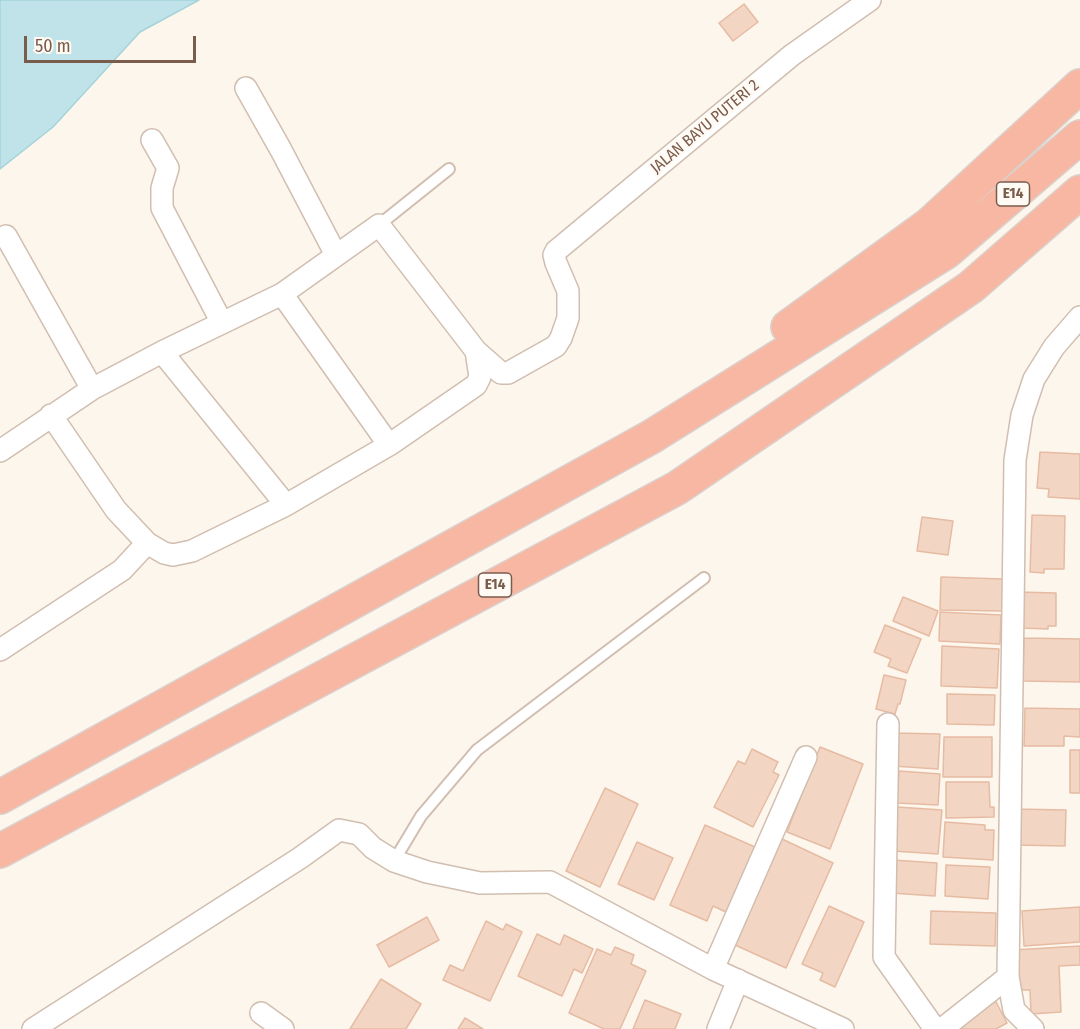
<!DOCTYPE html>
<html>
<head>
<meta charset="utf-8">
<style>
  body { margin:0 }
  #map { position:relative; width:1080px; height:1029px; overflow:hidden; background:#fdf6ec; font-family:"Fira Sans Condensed",sans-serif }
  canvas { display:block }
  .scale { position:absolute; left:24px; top:36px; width:172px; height:27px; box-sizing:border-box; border:3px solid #7a5c4d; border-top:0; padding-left:8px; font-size:18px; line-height:21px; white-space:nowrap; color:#7a5c4d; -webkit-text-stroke:4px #fffaf3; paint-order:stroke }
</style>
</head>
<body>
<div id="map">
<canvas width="1080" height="1029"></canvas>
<div class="scale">50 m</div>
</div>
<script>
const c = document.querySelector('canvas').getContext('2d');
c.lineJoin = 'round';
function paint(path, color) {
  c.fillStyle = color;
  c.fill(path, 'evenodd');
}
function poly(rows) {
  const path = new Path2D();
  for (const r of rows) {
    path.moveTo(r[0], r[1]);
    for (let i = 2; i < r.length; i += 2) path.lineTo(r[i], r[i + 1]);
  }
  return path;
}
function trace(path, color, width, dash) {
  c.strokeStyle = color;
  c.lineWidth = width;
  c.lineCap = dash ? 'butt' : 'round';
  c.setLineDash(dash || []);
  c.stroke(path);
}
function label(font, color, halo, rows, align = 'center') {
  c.font = font + ' "Fira Sans Condensed",sans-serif';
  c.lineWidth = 5;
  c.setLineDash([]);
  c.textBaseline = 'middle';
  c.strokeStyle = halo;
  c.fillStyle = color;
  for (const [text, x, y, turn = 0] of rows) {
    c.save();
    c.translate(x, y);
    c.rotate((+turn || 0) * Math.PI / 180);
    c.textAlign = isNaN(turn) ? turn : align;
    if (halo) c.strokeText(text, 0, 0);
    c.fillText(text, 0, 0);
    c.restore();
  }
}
const water = poly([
  [0,0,199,0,140,32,53,127,0,169,0,0]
]);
const building = poly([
  [744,4,758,22,733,41,719,23,744,4],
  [1040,452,1080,454,1080,499,1048,497,1049,489,1037,488,1040,452],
  [1032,515,1065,516,1064,569,1044,569,1044,573,1030,572,1032,515],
  [922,517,953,521,948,555,917,551,922,517],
  [941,577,1003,579,1002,611,940,610,941,577],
  [1018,592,1056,593,1056,626,1048,626,1048,629,1022,628,1018,592],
  [903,597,938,611,929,636,893,621,903,597],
  [940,612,1001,615,1000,644,939,641,940,612],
  [885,625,921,639,907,673,888,666,891,659,874,652,885,625],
  [1024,638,1080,639,1080,682,1023,681,1024,638],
  [942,646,999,649,997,688,941,686,942,646],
  [884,675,906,680,900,704,898,704,895,714,876,709,884,675],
  [947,694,995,695,994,725,947,724,947,694],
  [1025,708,1080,709,1080,737,1064,736,1064,746,1024,746,1025,708],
  [895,733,940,734,938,769,893,766,895,733],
  [944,737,992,737,992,777,943,777,944,737],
  [820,747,863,764,830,849,787,832,820,747],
  [752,749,778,762,773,772,779,775,753,827,714,807,738,761,745,764,752,749],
  [1070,750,1080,750,1080,793,1070,793,1070,750],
  [899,771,940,774,938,805,897,803,899,771],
  [946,782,989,782,990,807,994,807,994,817,946,818,946,782],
  [605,788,638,804,600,887,566,871,605,788],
  [897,807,942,810,938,854,893,851,897,807],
  [1016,809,1066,810,1065,846,1015,845,1016,809],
  [945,822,985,825,985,830,994,830,993,860,943,857,945,822],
  [705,825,755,847,726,912,713,906,707,921,670,905,705,825],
  [782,839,833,863,786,968,735,945,782,839],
  [637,842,673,858,654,900,618,884,637,842],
  [893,860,937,863,935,896,891,893,893,860],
  [946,865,990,867,988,899,945,896,946,865],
  [829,906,864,922,835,987,820,980,823,973,802,964,829,906],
  [1080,907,1080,942,1024,946,1022,911,1080,907],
  [931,911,996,913,995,946,930,944,931,911],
  [427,917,439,940,389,967,377,945,427,917],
  [486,921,503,930,506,924,522,932,490,1001,443,980,450,965,463,971,486,921],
  [537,934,560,945,564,935,593,949,582,973,574,969,562,996,518,976,537,934],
  [1080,946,1080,965,1059,966,1061,1012,1031,1014,1030,990,1016,990,1013,950,1080,946],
  [615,947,634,955,631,964,646,971,620,1029,604,1029,569,1013,597,949,611,955,615,947],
  [381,979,421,1004,406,1029,350,1029,381,979],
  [994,998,1007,1023,996,1029,941,1029,994,998],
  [645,1000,681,1014,675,1029,633,1029,645,1000],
  [465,1018,483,1029,458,1029,465,1018]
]);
const service = poly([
  [379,225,449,169],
  [394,861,421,816,477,750,704,578]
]);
const minor = poly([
  [246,88,281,150,336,255],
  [152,140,168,168,162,188,162,208,222,323],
  [6,236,92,389],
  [282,294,389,445],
  [162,352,286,505],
  [51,415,116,510,147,543,164,553,173,555,192,551,286,505,389,445,476,385,480,377,476,351],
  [0,451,92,389,162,352,282,294,379,225,476,351,501,373,508,373,556,346,561,338,568,318,568,291,556,263,554,255,556,251,792,55,870,0],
  [0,650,122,570,147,543],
  [888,724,884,957,935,1029],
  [713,969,806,757],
  [261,1013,283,1029],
  [33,1029,300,858,339,830,359,834,373,848,394,861,427,872,480,883,550,882,713,969,843,1029],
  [718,1029,738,980],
  [942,1029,1008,977],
  [1033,1029,1014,1010,1008,977,1015,460,1022,415,1034,379,1054,347,1080,317]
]);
const motorway = poly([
  [788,327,930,224,1080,86],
  [0,797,651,437,946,252,1080,137],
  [0,851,677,488,971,287,1080,192]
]);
const shields = [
  [1013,194,33],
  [495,585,33]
];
const shieldNames = [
  ["E14",1013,194],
  ["E14",495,585]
];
const streetNames = [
  ["JALAN BAYU PUTERI 2",705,127,-40]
];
paint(water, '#bfe3e8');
trace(water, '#a5d3da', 1.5);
paint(building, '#f3d5c3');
trace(building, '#e6bba3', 1.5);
trace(service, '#d1beb0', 14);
trace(minor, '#d1beb0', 24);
trace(motorway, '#dad1cd', 36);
trace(service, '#fff', 10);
trace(minor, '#fff', 21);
trace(motorway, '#f7b7a3', 33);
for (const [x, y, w] of shields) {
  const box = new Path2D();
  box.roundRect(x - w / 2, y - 12, w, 24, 4.5);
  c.fillStyle = '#fffaf3';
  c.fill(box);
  trace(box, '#7a5c4d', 1.5);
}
label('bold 15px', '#7a5c4d', null, shieldNames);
label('16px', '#7a5c4d', '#fffaf3', streetNames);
</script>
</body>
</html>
